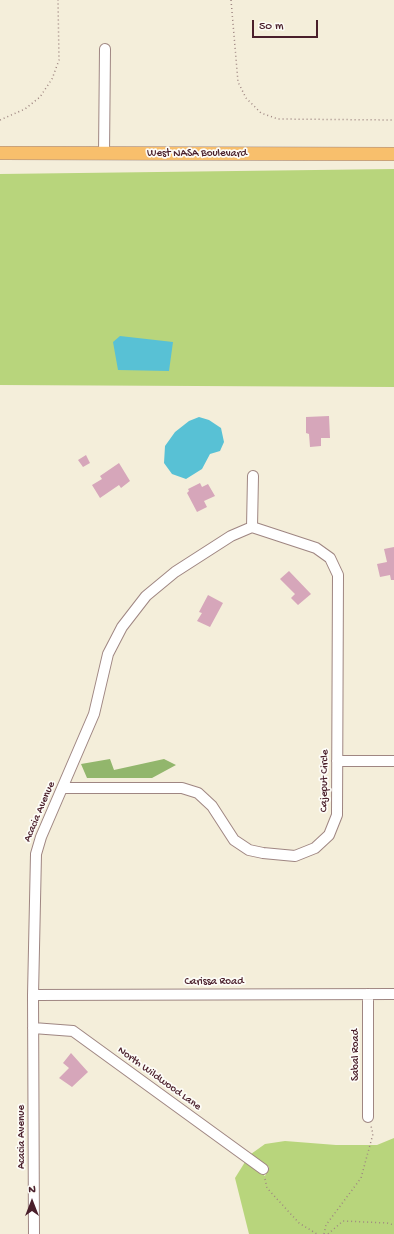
<!DOCTYPE html>
<html>
<head>
<meta charset="utf-8">
<style>
  body { margin:0 }
  #map { position:relative; width:394px; height:1234px; overflow:hidden; background:#f4eeda; font-family:"Gochi Hand",sans-serif }
  canvas { display:block }
  .north { position:absolute; left:12px; top:1182px; width:40px; height:40px; -webkit-text-stroke:3px #fdfcf7; paint-order:stroke; rotate:0deg; font-size:11px; font-weight:700; line-height:16px; text-align:center; color:#4a1f2b }
  .north::after { content:''; display:block; margin:auto; width:14px; height:18px; background:#4a1f2b; clip-path:polygon(50% 0,100% 100%,50% 72%,0 100%) }
  .scale { position:absolute; left:252px; top:20px; width:66px; height:18px; box-sizing:border-box; border:2px solid #4a1f2b; border-top:0; padding-left:5px; font-size:12px; line-height:14px; white-space:nowrap; color:#4a1f2b; -webkit-text-stroke:3px #fdfcf7; paint-order:stroke }
</style>
</head>
<body>
<div id="map">
<canvas width="394" height="1234"></canvas>
<div class="north">N</div>
<div class="scale">50 m</div>
</div>
<script>
const c = document.querySelector('canvas').getContext('2d');
c.lineJoin = 'round';
function paint(path, color) {
  c.fillStyle = color;
  c.fill(path, 'evenodd');
}
function poly(rows) {
  const path = new Path2D();
  for (const r of rows) {
    path.moveTo(r[0], r[1]);
    for (let i = 2; i < r.length; i += 2) path.lineTo(r[i], r[i + 1]);
  }
  return path;
}
function trace(path, color, width, dash) {
  c.strokeStyle = color;
  c.lineWidth = width;
  c.lineCap = dash ? 'butt' : 'round';
  c.setLineDash(dash || []);
  c.stroke(path);
}
function label(font, color, halo, rows, align = 'center') {
  c.font = font + ' "Gochi Hand",sans-serif';
  c.lineWidth = 3.5;
  c.setLineDash([]);
  c.textBaseline = 'middle';
  c.strokeStyle = halo;
  c.fillStyle = color;
  for (const [text, x, y, turn = 0] of rows) {
    c.save();
    c.translate(x, y);
    c.rotate((+turn || 0) * Math.PI / 180);
    c.textAlign = isNaN(turn) ? turn : align;
    if (halo) c.strokeText(text, 0, 0);
    c.fillText(text, 0, 0);
    c.restore();
  }
}
const green = poly([
  [394,169,394,387,0,385,0,174],
  [394,1138,394,1234,249,1234,235,1178,245,1162,265,1176,269,1167,251,1154,265,1144,285,1141,336,1145,377,1145]
]);
const forest = poly([
  [110,759,114,770,164,759,176,765,152,778,87,778,81,764]
]);
const water = poly([
  [120,336,173,342,169,371,118,370,113,342],
  [199,417,209,420,221,428,224,442,220,451,210,454,202,469,186,479,172,474,164,463,165,446,175,432,189,421]
]);
const building = poly([
  [329,416,330,438,321,438,321,446,310,447,309,434,306,433,306,417],
  [86,455,90,463,83,467,78,460],
  [119,463,130,481,121,488,119,485,100,498,92,485,102,479,100,476],
  [200,483,202,487,208,484,215,496,204,501,207,507,197,512,187,493,189,491,188,489],
  [394,547,394,580,391,580,390,575,380,577,377,564,387,562,384,549],
  [289,571,311,594,298,605,291,598,295,594,280,579],
  [208,595,223,603,210,627,197,621,202,613,199,612],
  [71,1053,88,1072,72,1087,59,1078,69,1068,63,1063]
]);
const path = poly([
  [231,0,238,82,246,98,261,113,278,119,394,120],
  [0,120,25,109,40,97,52,79,59,60,58,0],
  [265,1179,267,1188,299,1223,317,1234],
  [324,1234,326,1225,361,1178,373,1134,371,1126],
  [328,1234,343,1221,387,1223,394,1225]
]);
const minor = poly([
  [104,154,105,49],
  [337,761,394,761],
  [64,788,182,788,198,793,212,806,234,840,249,850,263,853,295,856,315,848,329,835,337,815,338,575,330,558,316,548,252,527],
  [368,994,368,1117],
  [33,995,394,994],
  [33,1028,73,1031,263,1169],
  [34,1234,33,995,36,854,41,837,94,714,108,654,122,627,146,596,175,572,231,536,252,527,253,476]
]);
const major = poly([
  [0,153,394,154]
]);
const streetNames = [
  ["West NASA Boulevard",197,154],
  ["Cajeput Circle",325,781,-89],
  ["Acacia Avenue",40,812,-67],
  ["Carissa Road",214,982],
  ["Sabal Road",356,1055,-90],
  ["North Wildwood Lane",159,1079,36],
  ["Acacia Avenue",22,1137,-90]
];
paint(green, '#b8d57c');
paint(forest, '#92b66c');
paint(water, '#58c1d5');
paint(building, '#d6a6ba');
trace(minor, '#9f8682', 12);
trace(major, '#9f8682', 14);
trace(path, '#9f8682', 1.5, [1, 3]);
trace(minor, '#fff', 10);
trace(major, '#f8bf6c', 13);
label('11px', '#4a1f2b', '#fdfcf7', streetNames);
</script>
</body>
</html>
